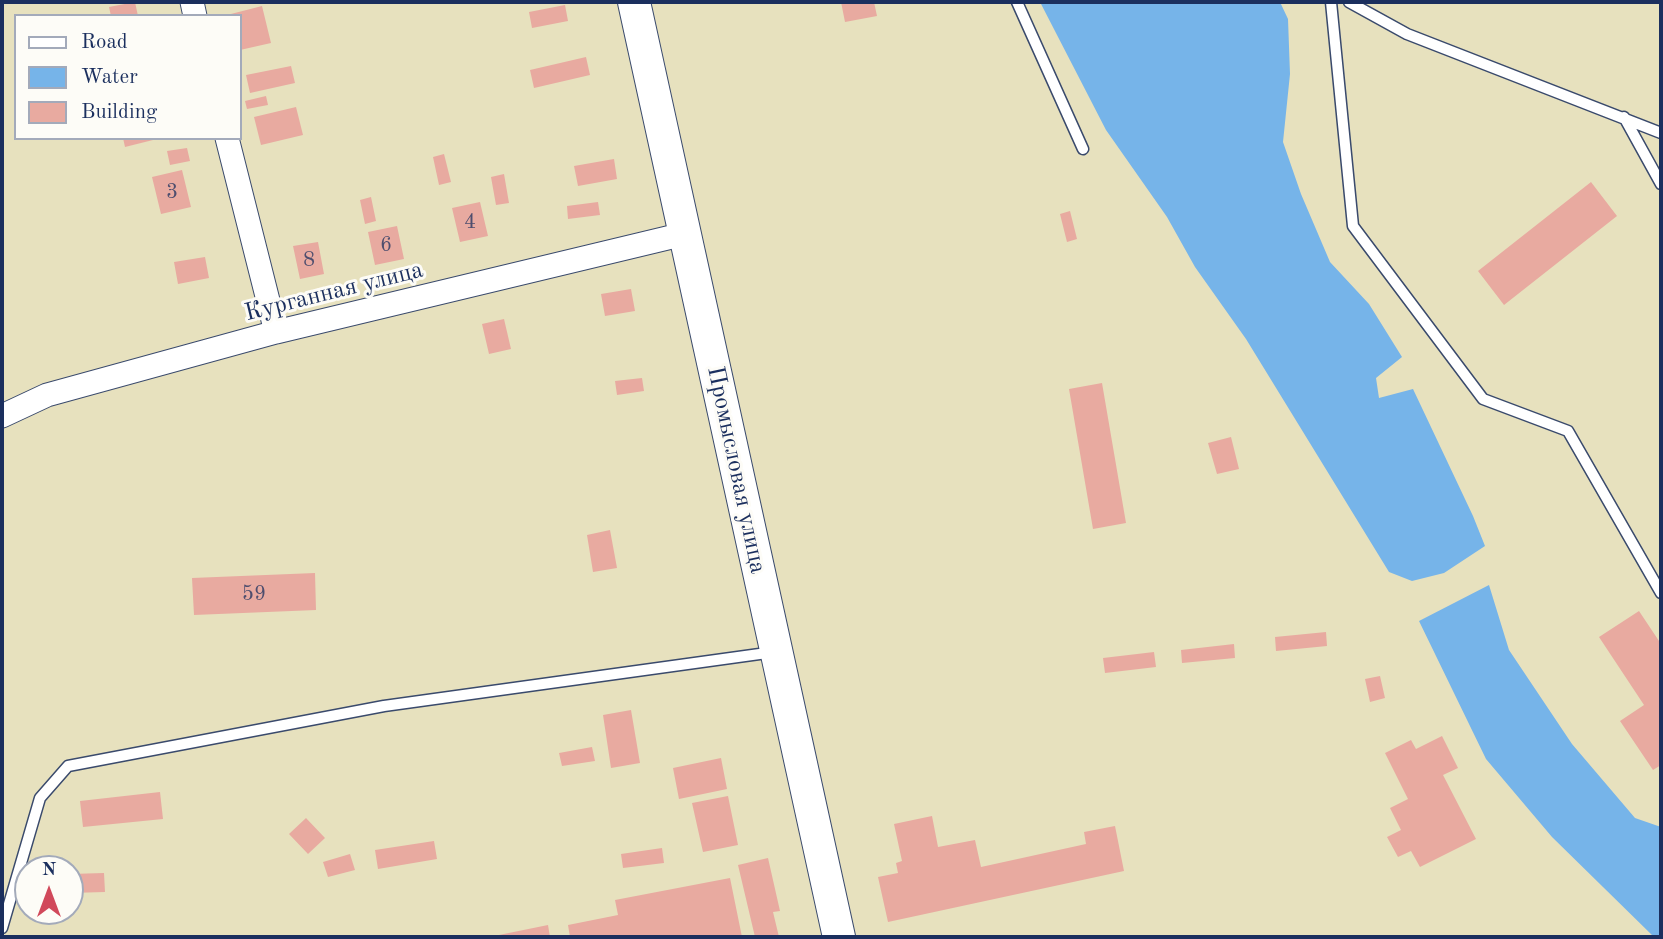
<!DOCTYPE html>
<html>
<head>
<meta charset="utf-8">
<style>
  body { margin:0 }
  #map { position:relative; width:1663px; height:939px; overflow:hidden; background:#e7e1be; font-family:"Old Standard TT",serif }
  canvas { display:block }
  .frame { position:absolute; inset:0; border:4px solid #1b2f5e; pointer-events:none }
  .legend { position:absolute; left:14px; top:14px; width:228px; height:126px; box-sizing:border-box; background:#fdfcf7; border:2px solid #a3aaba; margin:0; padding:9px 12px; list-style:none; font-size:21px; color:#1b2f5e }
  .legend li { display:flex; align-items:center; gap:14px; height:35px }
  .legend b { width:35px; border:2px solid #a3aaba }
  .north { position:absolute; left:14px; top:855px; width:70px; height:70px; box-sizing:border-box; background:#fdfcf7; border:2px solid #a3aaba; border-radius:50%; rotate:0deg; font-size:19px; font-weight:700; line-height:28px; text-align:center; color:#1b2f5e }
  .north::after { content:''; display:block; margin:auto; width:24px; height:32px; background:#d1495b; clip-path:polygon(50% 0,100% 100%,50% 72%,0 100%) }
</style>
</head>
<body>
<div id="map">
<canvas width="1663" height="939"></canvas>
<div class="frame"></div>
<ul class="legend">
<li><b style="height:9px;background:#fff"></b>Road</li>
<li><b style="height:19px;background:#76b4e9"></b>Water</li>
<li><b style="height:19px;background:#e8aaa0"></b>Building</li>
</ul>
<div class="north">N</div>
</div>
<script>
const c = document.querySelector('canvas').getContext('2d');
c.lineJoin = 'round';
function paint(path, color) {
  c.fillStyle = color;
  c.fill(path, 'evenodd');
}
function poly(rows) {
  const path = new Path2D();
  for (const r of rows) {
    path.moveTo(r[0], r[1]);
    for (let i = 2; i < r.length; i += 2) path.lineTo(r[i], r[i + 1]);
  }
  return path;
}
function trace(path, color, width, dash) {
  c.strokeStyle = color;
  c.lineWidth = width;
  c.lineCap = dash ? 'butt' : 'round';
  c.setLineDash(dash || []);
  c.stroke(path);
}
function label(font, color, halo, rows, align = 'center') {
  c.font = font + ' "Old Standard TT",serif';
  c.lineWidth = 6;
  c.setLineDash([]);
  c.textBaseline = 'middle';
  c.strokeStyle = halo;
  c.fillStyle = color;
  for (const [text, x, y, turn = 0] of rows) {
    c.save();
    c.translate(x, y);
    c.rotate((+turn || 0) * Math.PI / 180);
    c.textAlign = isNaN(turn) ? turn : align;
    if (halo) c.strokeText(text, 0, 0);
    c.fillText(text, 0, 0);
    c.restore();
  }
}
const water = poly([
  [1040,2,1280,2,1288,19,1290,74,1283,142,1301,194,1330,262,1369,304,1402,357,1376,378,1379,398,1413,389,1473,516,1485,546,1444,573,1412,581,1389,572,1246,339,1195,267,1167,217,1106,130],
  [1489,585,1509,650,1572,744,1635,818,1661,827,1661,937,1654,937,1552,837,1486,759,1419,621]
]);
const building = poly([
  [135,2,138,16,111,16,109,7],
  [841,2,874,2,877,16,845,22],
  [565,5,568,21,532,28,529,12],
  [262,6,271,43,240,50,240,16,227,15],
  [586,57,590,75,534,88,530,70],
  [291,66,295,83,250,93,246,75],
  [266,96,268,105,247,109,245,101],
  [296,107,303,135,261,145,254,117],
  [123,138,157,138,157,139,125,147],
  [187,148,190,161,170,165,167,151],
  [444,154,451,182,439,185,433,157],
  [614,159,617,179,578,186,574,166],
  [182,170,191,207,161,214,152,177],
  [504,174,509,203,496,205,491,177],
  [1591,182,1617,216,1504,305,1478,271],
  [371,197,376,221,365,224,360,200],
  [480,202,488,236,460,242,452,208],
  [598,202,600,215,568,219,567,206],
  [1070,211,1077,239,1067,242,1060,214],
  [397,226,404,259,375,265,368,232],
  [318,242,324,274,300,279,293,246],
  [205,257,209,278,178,284,174,262],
  [631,289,635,311,605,316,601,294],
  [504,319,511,349,489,354,482,324],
  [642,378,644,391,617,395,615,381],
  [1102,383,1126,523,1093,529,1069,389],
  [1231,437,1239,469,1217,474,1208,443],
  [610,530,617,568,593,572,587,535],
  [315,573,316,610,194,615,192,578],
  [1639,611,1661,644,1661,765,1653,770,1620,721,1644,705,1599,637],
  [1326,632,1327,646,1276,651,1275,637],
  [1234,644,1235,658,1182,663,1181,650],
  [1154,652,1156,667,1105,673,1103,658],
  [1380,676,1385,698,1370,702,1365,679],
  [631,710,640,763,611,768,603,715],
  [1442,736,1458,768,1443,775,1476,839,1420,867,1411,851,1398,857,1387,837,1401,830,1390,808,1408,799,1385,753,1411,740,1416,749],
  [592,747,595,761,562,766,559,753],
  [721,758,727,789,679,799,673,768],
  [160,792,163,819,83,827,80,801],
  [728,796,738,845,703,852,692,803],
  [932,816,938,847,975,840,981,867,1086,844,1084,832,1115,826,1124,871,888,922,878,877,898,873,896,863,902,861,894,824],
  [306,818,325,838,308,854,289,834],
  [434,841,437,859,378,869,375,850],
  [662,848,664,863,623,868,621,854],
  [350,854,355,870,328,877,323,862],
  [768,858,780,911,773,912,779,937,755,937,738,865],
  [104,873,105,892,70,893,70,874],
  [730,878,742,937,570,937,568,925,618,915,615,900],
  [548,925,550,937,494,937,494,936]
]);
const lane = poly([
  [1017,2,1083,149],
  [1331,2,1353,226,1483,399,1568,431,1661,593],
  [1349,2,1407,34,1661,133],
  [1624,117,1661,184],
  [2,928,40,798,68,766,384,706,774,652]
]);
const street = poly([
  [192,2,195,16],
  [227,138,276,332],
  [2,416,47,395,276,332,684,234]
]);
const secondary = poly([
  [634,2,839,937]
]);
const numberNames = [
  ["3",172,192],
  ["4",470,222],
  ["6",386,245],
  ["8",309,260],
  ["59",254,594]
];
const streetNames = [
  ["Курганная улица",334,292,-14],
  ["Промысловая улица",736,470,78]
];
paint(water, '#76b4e9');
paint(building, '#e8aaa0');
trace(lane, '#3a4a6c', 13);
trace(street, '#3a4a6c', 25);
trace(secondary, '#3a4a6c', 34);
trace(lane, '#fff', 10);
trace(street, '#fff', 23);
trace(secondary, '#fff', 32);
label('21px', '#4e4e6e', null, numberNames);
label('24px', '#1b2f5e', '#fdfcf7', streetNames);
</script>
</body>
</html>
